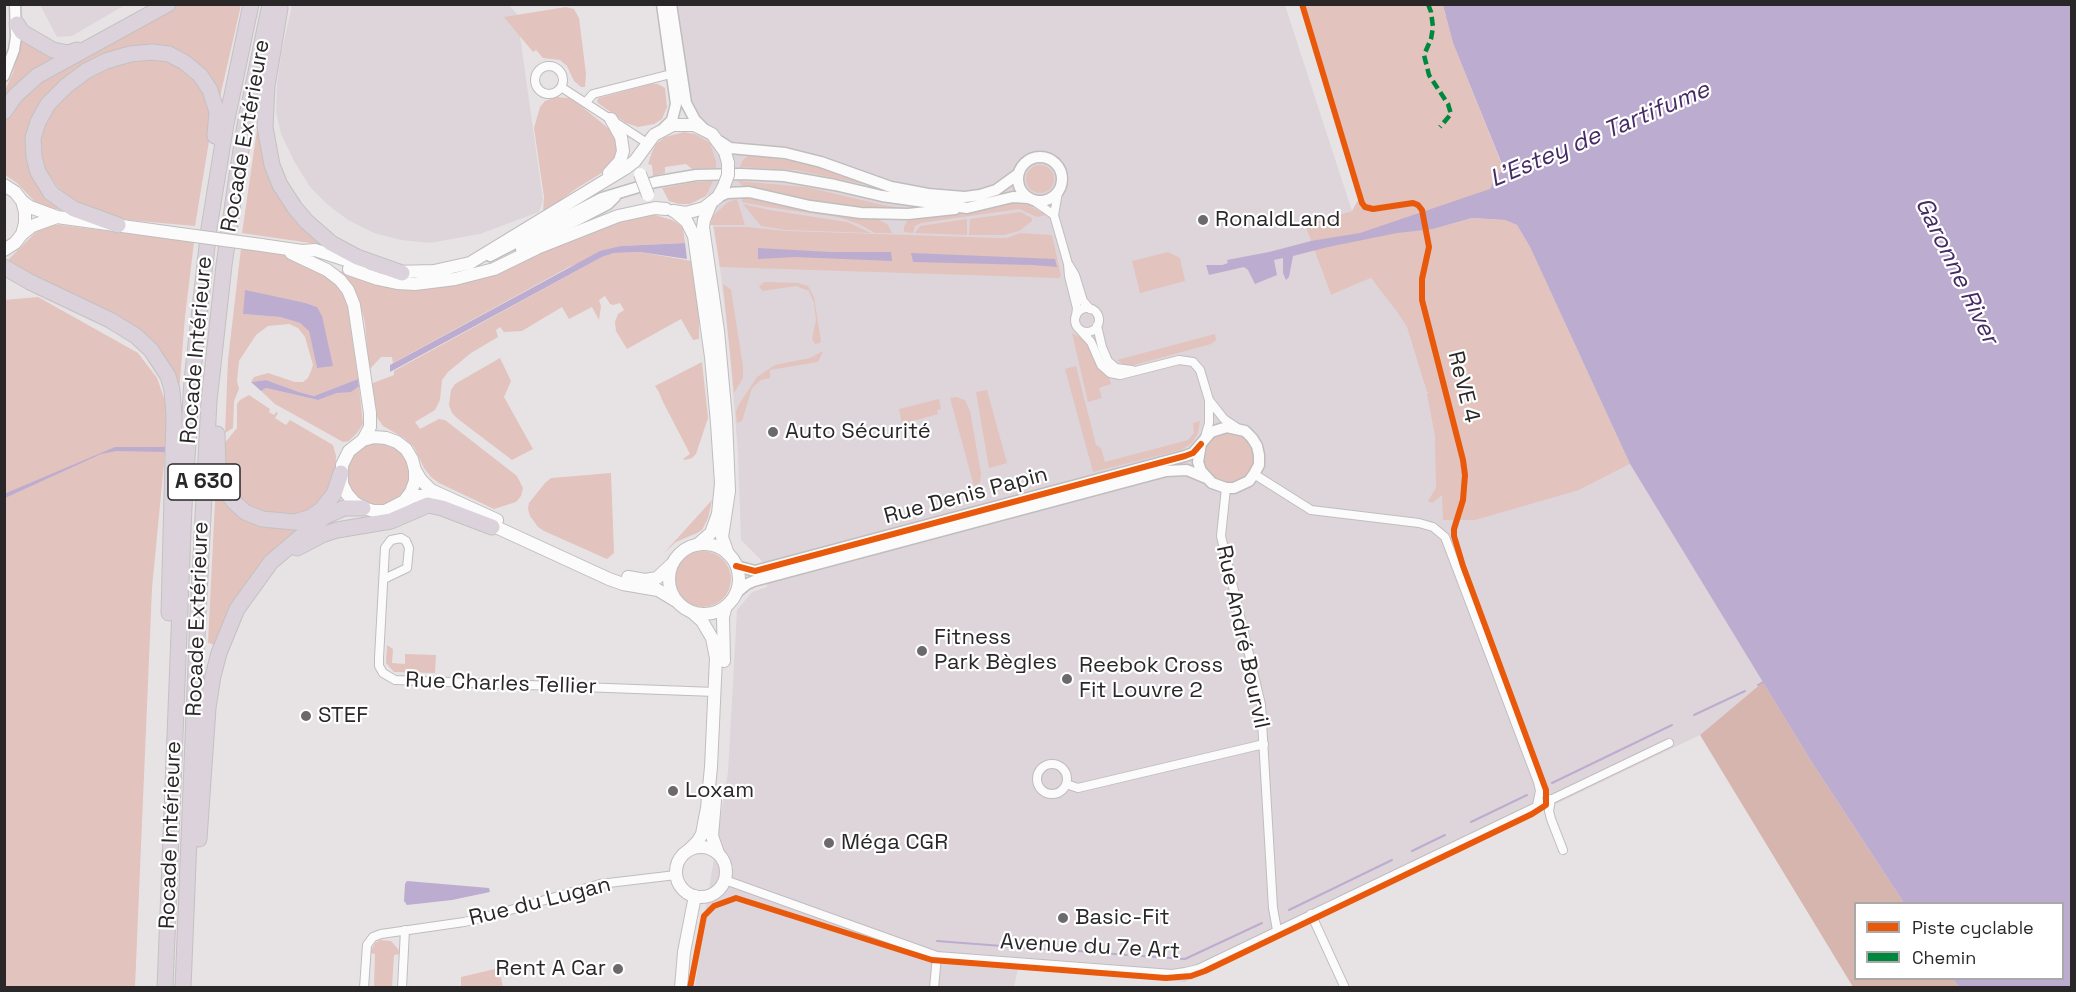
<!DOCTYPE html>
<html>
<head>
<meta charset="utf-8">
<style>
  body { margin:0 }
  #map { position:relative; width:2076px; height:992px; overflow:hidden; background:#e7e3e5; font-family:"Space Grotesk",sans-serif }
  canvas { display:block }
  .frame { position:absolute; inset:0; border:6px solid #2a2728; pointer-events:none }
  .legend { position:absolute; left:1854px; top:902px; width:210px; height:78px; box-sizing:border-box; background:#fff; border:2px solid #aaa9a9; margin:0; padding:8px 10px; list-style:none; font-size:18px; color:#2a2728 }
  .legend li { display:flex; align-items:center; gap:12px; height:30px }
  .legend b { width:30px; border:2px solid #aaa9a9 }
</style>
</head>
<body>
<div id="map">
<canvas width="2076" height="992"></canvas>
<div class="frame"></div>
<ul class="legend">
<li><b style="height:8px;background:#e8590c"></b>Piste cyclable</li>
<li><b style="height:8px;background:#00873e"></b>Chemin</li>
</ul>
</div>
<script>
const c = document.querySelector('canvas').getContext('2d');
c.lineJoin = 'round';
function paint(path, color) {
  c.fillStyle = color;
  c.fill(path, 'evenodd');
}
function poly(rows) {
  const path = new Path2D();
  for (const r of rows) {
    if (r.length === 3) {
      path.moveTo(r[0] + r[2], r[1]);
      path.arc(r[0], r[1], r[2], 0, 2 * Math.PI);
      continue;
    }
    path.moveTo(r[0], r[1]);
    for (let i = 2; i < r.length; i += 2) path.lineTo(r[i], r[i + 1]);
  }
  return path;
}
function trace(path, color, width, dash) {
  c.strokeStyle = color;
  c.lineWidth = width;
  c.lineCap = dash ? 'butt' : 'round';
  c.setLineDash(dash || []);
  c.stroke(path);
}
function label(font, color, halo, rows, align = 'center') {
  c.font = font + ' "Space Grotesk",sans-serif';
  c.lineWidth = 4.5;
  c.setLineDash([]);
  c.textBaseline = 'middle';
  c.strokeStyle = halo;
  c.fillStyle = color;
  for (const [text, x, y, turn = 0] of rows) {
    c.save();
    c.translate(x, y);
    c.rotate((+turn || 0) * Math.PI / 180);
    c.textAlign = isNaN(turn) ? turn : align;
    if (halo) c.strokeText(text, 0, 0);
    c.fillText(text, 0, 0);
    c.restore();
  }
}
const built = poly([
  [40,5,125,5,72,36,57,37],
  [292,5,509,5,517,14,543,200,539,212,480,234,430,243,401,240,374,233,348,220,328,205,310,187,294,161,281,134,276,112,277,85,281,54],
  [675,5,1285,5,1352,211,1305,225,1331,295,1371,278,1399,313,1579,490,1630,464,1763,682,1700,735,1185,982,1018,968,1014,987,695,987,705,913,728,772,737,610,752,592,767,587,762,561,741,540,738,455,730,353,720,268]
]);
const green = poly([
  [177,5,241,5,220,97,150,46,46,100,32,164,76,212,49,208,36,203,17,183,5,175,5,118,18,98,68,62],
  [1304,5,1443,5,1453,43,1504,170,1495,178,1490,190,1430,211,1433,229,1472,218,1505,220,1517,225,1530,247,1630,464,1579,490,1475,520,1443,520,1442,495,1432,503,1428,501,1436,488,1435,436,1427,394,1429,392,1427,392,1407,327,1398,313,1371,278,1331,295,1305,225,1352,211,1362,193],
  [566,7,574,9,579,18,586,74,585,87,581,87,574,81,567,66,560,60,543,58,536,50,533,52,504,17],
  [23,37,65,56,5,107,5,90,13,73],
  [156,57,172,60,190,73,209,99,211,129,195,226,128,220,103,213,79,205,62,192,46,173,40,147,43,130,53,110,68,91,85,78,108,66,131,59],
  [651,84,658,84,665,88,667,107,662,119,654,124,638,127,626,123,598,103,597,100,599,98],
  [262,95,272,172,331,246,242,233],
  [556,97,569,98,576,102,613,132,617,136,618,157,605,171,577,188,543,213,544,197,534,128,540,107,545,101],
  [684,132,695,134,710,143,716,162,716,168,692,169,686,164,665,167,665,173,653,176,652,165,648,164,652,152,656,144,665,137],
  [749,155,814,164,877,187,796,170,740,167,743,160],
  [1040,179,14],
  [713,181,706,196,690,204,679,204,669,201,662,188,694,182],
  [738,181,806,187,883,205,916,210,848,209,745,188],
  [742,195,875,217,888,225,892,233,875,233,859,224,838,217,767,207,742,202],
  [737,199,745,225,710,225,713,216,728,202],
  [1010,202,1020,202,1030,206,1046,215,1037,217,1019,209,921,223,915,226,913,233,904,232,904,227,907,221,912,217,963,212],
  [743,204,769,210,847,222,871,233,786,230,761,226],
  [1021,212,1032,218,1032,221,1019,231,1004,235,969,235,970,219],
  [655,215,672,220,680,225,683,229,685,243,621,246,569,267,393,363,392,357,381,357,369,370,365,323,360,303,353,287,340,271,360,278,419,288,556,245,631,217],
  [967,219,967,235,915,233,920,226],
  [48,225,60,225,194,242,185,317,178,405,167,362,9,263,9,259,38,230],
  [714,227,748,227,786,231,998,238,1007,238,1020,233,1052,235,1061,276,1059,278,720,267],
  [241,248,271,252,288,256,330,278,339,289,347,302,358,379,314,396,299,392,266,380,251,382,254,377,268,373,295,382,303,382,308,378,311,371,313,365,305,337,298,328,289,324,268,326,256,335,239,361,237,381,239,389,234,401,233,428,225,433,228,360],
  [245,291,306,303,317,307,317,368,309,330,300,323,280,317,244,314],
  [640,252,692,261,699,313,699,339,693,340,681,319,627,349,616,331,615,322,618,314,624,310,620,303,613,305,610,304,605,296,599,300,601,306,599,320,592,307,569,319,562,307,522,331,504,332,500,327,496,330,498,337,471,353,448,372,442,380,440,400,435,410,415,422,420,429,439,419,445,420,517,476,523,488,521,496,516,502,494,509,439,483,431,477,424,468,414,447,404,438,383,426,376,416,372,390,373,383,394,375,394,371,602,257,614,253],
  [1168,252,1180,258,1185,281,1140,293,1132,261],
  [764,282,798,283,808,286,814,297,821,341,820,343,815,344,812,339,816,320,814,303,809,291,796,286,763,291,759,287],
  [723,284,731,290,743,366,743,378,734,393],
  [38,297,138,353,157,378,169,412,152,588,135,987,5,988,4,300],
  [1072,333,1085,340,1109,377,1111,384,1099,388,1102,398,1088,402],
  [1215,334,1216,340,1211,344,1134,365,1124,365,1117,360],
  [823,351,818,362,770,370,770,378,761,380,752,388,742,421,737,423,736,411,740,403,757,377,775,365,810,358],
  [500,358,511,381,504,397,533,449,512,460,458,419,452,413,449,405,451,390,455,384],
  [702,362,708,418,696,454,692,458,685,460,683,459,690,454,662,400,659,392,655,386],
  [1076,366,1096,445,1101,448,1105,462,1188,440,1194,433,1193,423,1200,421,1198,433,1192,443,1181,450,1093,472,1065,369],
  [359,386,363,424,357,433,349,441,343,442,275,404,261,391,266,388,318,400,337,393,351,391],
  [987,390,1007,463,989,468,976,392],
  [249,395,270,409,269,412,274,415,276,412,278,413,275,418,286,425,290,420,333,445,336,456,335,477,329,492,311,509,294,516,275,516,258,511,244,502,226,476,223,445,237,428,237,404,240,400],
  [956,397,965,400,970,411,981,474,980,483,974,486,950,398],
  [939,399,941,409,937,410,938,414,902,424,899,409],
  [1229,458,26],
  [378,474,31],
  [611,473,614,553,607,559,544,531,538,527,530,516,528,509,529,503,545,483,551,478],
  [216,481,238,510,307,522,285,544,215,645,208,643],
  [712,500,708,518,702,530,697,533,676,542,664,553],
  [703,579,28],
  [387,645,393,649,392,663,405,664,405,654,436,655,435,673,394,672,386,663],
  [380,940,391,941,398,949,400,954,394,955,392,987,374,987,375,954,370,953,375,943],
  [499,968,503,987,461,986,461,977]
]);
const forest = poly([
  [1763,682,1811,761,1904,903,1856,904,1856,978,1953,979,1959,987,1853,987,1700,735]
]);
const water = poly([
  [1443,5,2071,5,2071,987,1959,987,1953,979,2062,978,2062,904,1904,903,1811,761,1630,464,1530,247,1517,225,1505,220,1472,218,1433,229,1397,233,1328,247,1293,256,1289,277,1286,280,1283,273,1283,258,1274,260,1277,275,1255,284,1248,270,1244,267,1209,275,1206,265,1222,265,1228,263,1227,260,1269,252,1311,241,1360,233,1490,189,1495,178,1504,169,1453,43],
  [685,243,687,259,640,252,614,253,602,257,390,372,390,365,600,251,621,246],
  [758,248,830,252,891,252,892,261,795,257,758,259],
  [911,253,1055,259,1057,267,1033,265,913,262],
  [245,290,306,303,317,307,322,316,333,366,317,368,309,331,300,323,280,317,243,314],
  [358,379,359,386,351,392,337,393,318,400,266,388,261,391,251,382,266,380,299,392,314,396],
  [115,447,167,447,166,452,116,451,101,454,5,498,4,494],
  [407,881,489,888,490,892,452,900,407,905,404,901,405,884]
]);
const stream = poly([
  [1758,685,1763,682],
  [1694,715,1745,691],
  [1552,783,1672,725],
  [1471,822,1527,795],
  [1412,851,1445,835],
  [1289,910,1392,860],
  [937,941,1054,950],
  [1066,950,1127,955],
  [1142,956,1185,959,1262,923]
]);
const minor = poly([
  [549,80,14],
  [561,87,647,143],
  [586,102,593,94,671,74],
  [1058,192,1054,215,1068,264,1069,276,1077,308,1076,316],
  [1034,201,1054,215],
  [1069,265,1075,275,1083,301,1090,309],
  [1087,320,12],
  [1097,326,1102,347,1108,361,1116,368,1132,370],
  [1080,330,1091,342,1101,365,1110,373,1120,375,1179,360,1193,362,1200,370,1209,400,1209,423,1205,437],
  [1209,400,1224,419,1236,427],
  [1254,474,1311,510,1419,523,1433,527,1445,537,1538,782,1540,791,1537,805],
  [1226,488,1221,536,1261,705,1273,908,1277,930],
  [384,579,407,568,409,548,406,541,401,538,391,540,385,548,379,658,379,666,383,673,395,680,715,692],
  [1052,779,15],
  [1066,784,1078,788,1264,744],
  [1551,799,1549,811,1551,819,1563,850],
  [725,880,937,956,1172,974,1185,972,1198,969,1669,743],
  [1311,914,1345,988],
  [364,988,367,945,373,937,381,934,464,922,493,915,600,884,676,875],
  [402,988,405,930],
  [934,988,937,956]
]);
const tertiary = poly([
  [662,4,676,104,672,120,664,128],
  [671,4,686,103,695,120,703,128],
  [4,76,14,50,16,37,15,4],
  [719,141,730,148,785,153,821,162,891,187,928,194,964,197],
  [1040,179,22],
  [718,197,727,193,749,192,810,206,861,213,908,214,955,209],
  [958,198,980,195,996,190,1018,174],
  [521,249,608,204,615,197],
  [490,256,602,198,655,182,696,175,741,174,784,176,835,185,882,196,967,208,1013,197,1028,198],
  [736,566,755,571,1185,456,1193,453,1211,432,1227,427,1245,431,1252,438,1257,446,1259,455,1259,465,1254,474,1249,481,1234,488,1226,488,1212,483,1201,471,1198,462,1201,444],
  [735,594,747,584,754,581,1166,471,1187,470,1206,478]
]);
const secondary = poly([
  [609,173,620,161,623,151,621,137,611,119],
  [4,185,15,192,22,201,25,212,25,223,22,234,15,243,4,250],
  [22,201,30,207,57,217,173,233],
  [711,203,704,220,703,227,718,331,726,419,729,491,722,537,728,554],
  [673,211,686,213,704,208,718,197,724,186],
  [674,211,687,222,694,236,711,357,717,423,721,483,718,514,711,533,697,545],
  [22,234,32,226,57,217],
  [261,245,302,251,315,250,362,265],
  [291,253,327,270,340,280,348,290,354,305,370,413,370,427,363,440],
  [349,269,378,279,397,283,415,284,455,279,494,269,537,248,618,216,655,208,666,209],
  [393,272,434,271,470,263,626,168,635,161,654,135,673,125,694,125,712,134,725,152,728,163],
  [415,470,421,480,431,490,497,520],
  [405,500,411,492,415,481,415,470,412,459,406,449,397,442,386,438,374,437,363,440,349,451,342,465,342,484,347,494,354,502,363,508,374,511,385,511,414,496,421,496,431,497,450,505],
  [485,522,609,579,623,584,658,590,676,601],
  [704,579,35],
  [628,577,645,580,657,578,672,564],
  [724,661,723,617,726,606],
  [715,801,712,836,718,853],
  [701,872,25],
  [689,850,698,841,702,834,707,808,711,767,716,658,712,638,702,621,692,612],
  [681,988,684,952,695,896]
]);
const motorway = poly([
  [280,8,267,86,265,127,272,165,280,185,295,208,307,222,331,243,357,257,402,273],
  [17,24,22,32,53,50,68,53,77,50],
  [4,112,15,96,37,76,168,4],
  [118,225,74,209,62,201,51,193,38,172,34,157,33,138,38,122,48,104,66,86,86,71,106,61,130,54,152,52,169,54,184,62,200,75,210,90,217,112,215,136],
  [4,267,30,282,110,320,136,336,151,350,168,376,172,390,174,416,169,613],
  [217,434,218,467,221,480,226,491,234,502,245,512,262,519,295,522,311,517,321,510,334,494,341,473],
  [297,548,322,535,337,530,391,521,428,505,442,508,492,527],
  [199,839,208,708,213,676,219,653,237,609,271,562,324,517,344,508,363,508],
  [165,988,184,507,192,380,209,228,226,124,251,4],
  [183,988,198,614,209,401,224,265,237,175,245,125,270,4]
]);
const secondaryBridge = poly([
  [640,174,648,195],
  [724,186,728,175,728,163],
  [173,233,261,245]
]);
const quiet = poly([
  [1428,4,1431,12,1433,27,1431,39,1424,55,1429,75,1448,104,1451,114,1440,127]
]);
const cycleway = poly([
  [736,566,755,571,1185,456,1193,453,1201,444],
  [690,988,704,916,714,906,736,898,932,960,1166,978,1191,976,1205,971,1532,814,1546,805,1546,790,1463,566,1454,536,1454,529,1463,500,1465,475,1463,460,1422,300,1422,279,1429,247,1422,210,1418,205,1413,203,1373,209,1365,207,1362,203,1302,4]
]);
const markers = [
  [1203,220,6,"#6c696a"],
  [773,432,6,"#6c696a"],
  [922,651,6,"#6c696a"],
  [1067,679,6,"#6c696a"],
  [306,716,6,"#6c696a"],
  [673,791,6,"#6c696a"],
  [829,843,6,"#6c696a"],
  [1063,918,6,"#6c696a"],
  [618,969,6,"#6c696a"]
];
const shields = [
  [204,482,72]
];
const shieldNames = [
  ["A 630",204,482]
];
const streetNames = [
  ["Rocade Extérieure",246,136,-80],
  ["Rocade Intérieure",197,350,-85],
  ["ReVE 4",1463,387,76],
  ["Rue Denis Papin",966,496,-15],
  ["Rocade Extérieure",198,619,-88],
  ["Rue André Bourvil",1242,637,78],
  ["Rue Charles Tellier",501,684,2],
  ["Rocade Intérieure",171,835,-88],
  ["Rue du Lugan",540,902,-14],
  ["Avenue du 7e Art",1090,947,3]
];
const poiNames = [
  ["RonaldLand",1215,220],
  ["Auto Sécurité",785,432],
  ["Fitness",934,638],
  ["Park Bègles",934,663],
  ["Reebok Cross",1079,666],
  ["Fit Louvre 2",1079,691],
  ["STEF",318,716],
  ["Loxam",685,791],
  ["Méga CGR",841,843],
  ["Basic-Fit",1075,918],
  ["Rent A Car",606,969,"right"]
];
const waterNames = [
  ["L'Estey de Tartifume",1600,135,-23],
  ["Garonne River",1956,271,64]
];
paint(built, '#ded5da');
paint(green, '#e2c3bd');
paint(forest, '#d6b5ae');
paint(water, '#bcaccf');
trace(stream, '#bcaccf', 2);
trace(minor, '#c0bdbe', 10);
trace(tertiary, '#c0bdbe', 13);
trace(secondary, '#c0bdbe', 14);
trace(motorway, '#c4c1c2', 17);
trace(minor, '#fbfbfb', 8);
trace(tertiary, '#fbfbfb', 10);
trace(secondary, '#fbfbfb', 12);
trace(motorway, '#dbd2db', 15);
trace(secondaryBridge, '#c0bdbe', 14, []);
trace(secondaryBridge, '#fbfbfb', 12);
trace(quiet, '#00873e', 4.5, [9, 4.5]);
trace(cycleway, '#e8590c', 6);
for (const [x, y, r, color] of markers) {
  const dot = new Path2D();
  dot.arc(x, y, r, 0, 2 * Math.PI);
  c.fillStyle = color;
  c.fill(dot);
  trace(dot, '#fff', 2);
}
for (const [x, y, w] of shields) {
  const box = new Path2D();
  box.roundRect(x - w / 2, y - 18, w, 36, 4.5);
  c.fillStyle = '#fff';
  c.fill(box);
  trace(box, '#2a2728', 1.5);
}
label('bold 21px', '#2a2728', null, shieldNames);
label('22px', '#2a2728', '#fff', streetNames);
label('22px', '#2a2728', '#fff', poiNames, 'left');
label('italic 24px', '#462a65', '#fff', waterNames);
</script>
</body>
</html>
